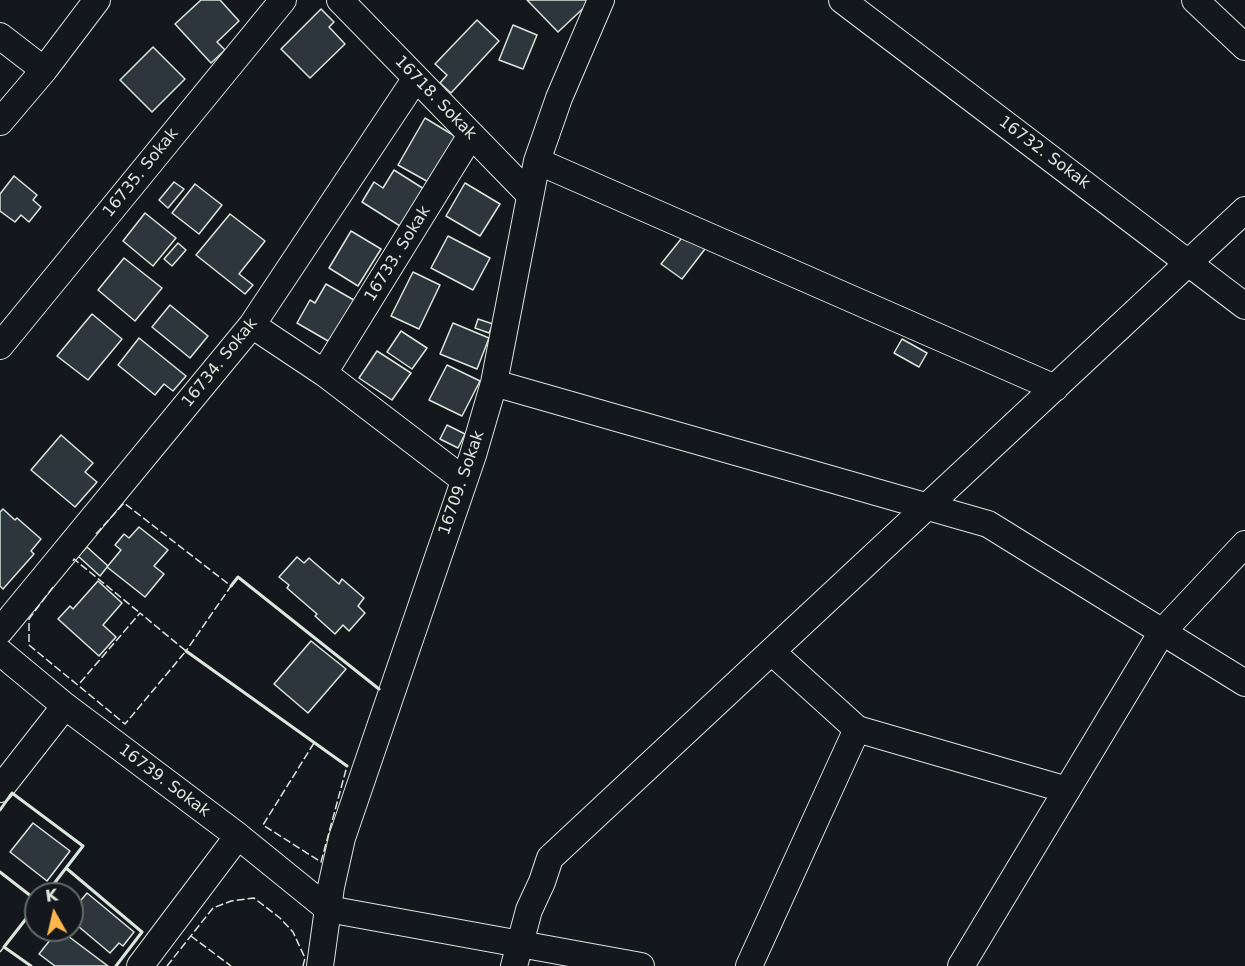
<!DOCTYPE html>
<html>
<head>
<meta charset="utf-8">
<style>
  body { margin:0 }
  #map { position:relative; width:1245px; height:966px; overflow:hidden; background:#14181c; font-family:"DejaVu Sans",sans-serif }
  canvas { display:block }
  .north { position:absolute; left:24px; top:882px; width:60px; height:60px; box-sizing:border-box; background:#14181c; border:2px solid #626a69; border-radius:50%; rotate:352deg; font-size:16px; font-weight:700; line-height:24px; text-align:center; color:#d8e6dc }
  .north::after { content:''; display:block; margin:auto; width:21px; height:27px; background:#ffb74d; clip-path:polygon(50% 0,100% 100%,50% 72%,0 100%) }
</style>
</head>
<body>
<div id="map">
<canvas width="1245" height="966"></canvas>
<div class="north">K</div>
</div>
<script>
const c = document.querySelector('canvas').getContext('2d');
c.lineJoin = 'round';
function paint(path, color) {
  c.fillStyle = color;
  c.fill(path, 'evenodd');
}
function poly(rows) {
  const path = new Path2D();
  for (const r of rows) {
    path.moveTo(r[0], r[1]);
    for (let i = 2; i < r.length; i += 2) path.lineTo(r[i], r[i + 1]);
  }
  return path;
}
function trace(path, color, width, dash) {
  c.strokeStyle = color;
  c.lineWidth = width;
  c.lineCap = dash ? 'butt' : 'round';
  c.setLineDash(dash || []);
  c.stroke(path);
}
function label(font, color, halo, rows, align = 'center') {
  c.font = font + ' "DejaVu Sans",sans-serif';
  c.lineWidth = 4.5;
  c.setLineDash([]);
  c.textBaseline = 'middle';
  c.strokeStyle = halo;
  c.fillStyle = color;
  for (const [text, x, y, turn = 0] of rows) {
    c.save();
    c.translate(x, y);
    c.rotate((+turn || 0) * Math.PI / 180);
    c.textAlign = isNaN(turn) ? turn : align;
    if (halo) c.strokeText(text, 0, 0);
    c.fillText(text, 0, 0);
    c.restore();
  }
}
const building = poly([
  [201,0,220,0,239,21,217,42,225,50,211,63,175,24,201,0],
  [527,0,590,0,591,1,558,32,527,0],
  [321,9,334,22,329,27,345,44,310,78,281,49,321,9],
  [477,20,499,41,451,93,440,83,447,75,435,64,477,20],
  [513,25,537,35,523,69,499,60,513,25],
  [153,47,185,79,152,112,120,80,153,47],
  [425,118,458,138,432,184,398,165,425,118],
  [394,170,424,189,400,226,362,202,374,182,383,188,394,170],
  [14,176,37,195,33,200,41,207,29,222,21,215,15,222,0,211,0,194,14,176],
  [174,182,184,189,168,208,159,200,174,182],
  [465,183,500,204,480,236,446,216,465,183],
  [195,184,222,205,199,234,172,213,195,184],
  [145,213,176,238,153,266,123,241,145,213],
  [230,214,265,241,239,274,253,285,245,294,196,255,230,214],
  [351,231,381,249,358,286,329,268,351,231],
  [685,234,705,249,682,279,661,264,685,234],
  [448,236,490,258,473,290,431,268,448,236],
  [178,243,186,250,172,266,164,259,178,243],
  [124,258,162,288,135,321,98,290,124,258],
  [413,272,440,285,419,329,391,316,413,272],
  [326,284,359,303,335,345,297,323,310,300,315,303,326,284],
  [170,305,208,336,190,358,152,327,170,305],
  [92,314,122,339,88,380,57,356,92,314],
  [478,319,493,324,489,333,475,328,478,319],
  [453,323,489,338,477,369,440,354,453,323],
  [401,331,427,348,412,369,387,352,401,331],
  [139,338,186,376,173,391,164,384,155,395,118,365,139,338],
  [902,339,927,353,919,367,894,353,902,339],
  [377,351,411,373,392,400,359,378,377,351],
  [447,365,480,381,462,416,429,400,447,365],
  [447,425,465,434,458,448,440,439,447,425],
  [61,435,93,463,85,472,97,482,75,507,31,470,61,435],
  [3,509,15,520,17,518,41,539,31,551,34,554,3,589,0,586,0,512,3,509],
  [139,527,168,550,154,566,164,574,145,597,107,567,121,550,115,545,124,534,129,538,139,527],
  [87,547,108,566,100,576,78,556,87,547],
  [297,557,304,563,309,558,339,584,342,579,364,598,358,606,365,613,349,631,343,625,335,634,315,616,317,614,287,588,289,585,279,577,297,557],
  [98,581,122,603,103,625,116,637,99,656,58,619,70,606,73,609,98,581],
  [311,641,346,669,308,713,274,684,311,641],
  [33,823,70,851,47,881,10,852,33,823],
  [87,893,134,932,123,946,119,943,110,953,72,921,72,911,87,893],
  [58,930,60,930,108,966,55,966,39,954,58,930]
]);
const minor = poly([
  [340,0,530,195],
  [842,0,1245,306],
  [1195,0,1245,47],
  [0,36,44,70],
  [0,122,44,70,97,0],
  [537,161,1055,388],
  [252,325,324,373,464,480],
  [0,346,283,0],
  [324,373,471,135],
  [494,383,988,524,1245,683],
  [0,631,252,325,416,78],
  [0,652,65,706,238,836,328,909,641,966],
  [772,652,857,729,1067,790],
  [0,789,65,706],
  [140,966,238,836],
  [320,966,331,887,342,838,473,455,494,383,537,161,559,98,601,0],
  [514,966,529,910,542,882,550,858,1245,210],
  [749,966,857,729],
  [961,966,1162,632,1245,544]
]);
const fence = poly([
  [96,534,124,503,231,586,186,651],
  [73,561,74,559,140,613],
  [53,587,29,619,29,645,125,724,186,651,140,613,79,684],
  [314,743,263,825,321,862,347,766],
  [191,936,231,966],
  [0,952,4,947],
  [167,966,213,908,231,901,254,898,280,918,293,932,305,958,303,966]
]);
const wall = poly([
  [231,586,238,577,379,689],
  [186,651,347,766],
  [0,810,12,793,83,846,46,894],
  [66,868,142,932,116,966],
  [0,872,36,900],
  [31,966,4,947,36,906]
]);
const streetNames = [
  ["16718. Sokak",435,98,46],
  ["16732. Sokak",1044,153,37],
  ["16735. Sokak",141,173,-51],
  ["16733. Sokak",398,254,-58],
  ["16734. Sokak",220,363,-51],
  ["16709. Sokak",462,483,-71],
  ["16739. Sokak",164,781,37]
];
paint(building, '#2c363c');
trace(building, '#d8e6dc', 1.5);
trace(minor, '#d8e6dc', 28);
trace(minor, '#14181c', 26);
trace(fence, '#d8e6dc', 1.5, [8, 3]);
trace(wall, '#d8e6dc', 3);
label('16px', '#d8e6dc', '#14181c', streetNames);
</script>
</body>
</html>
